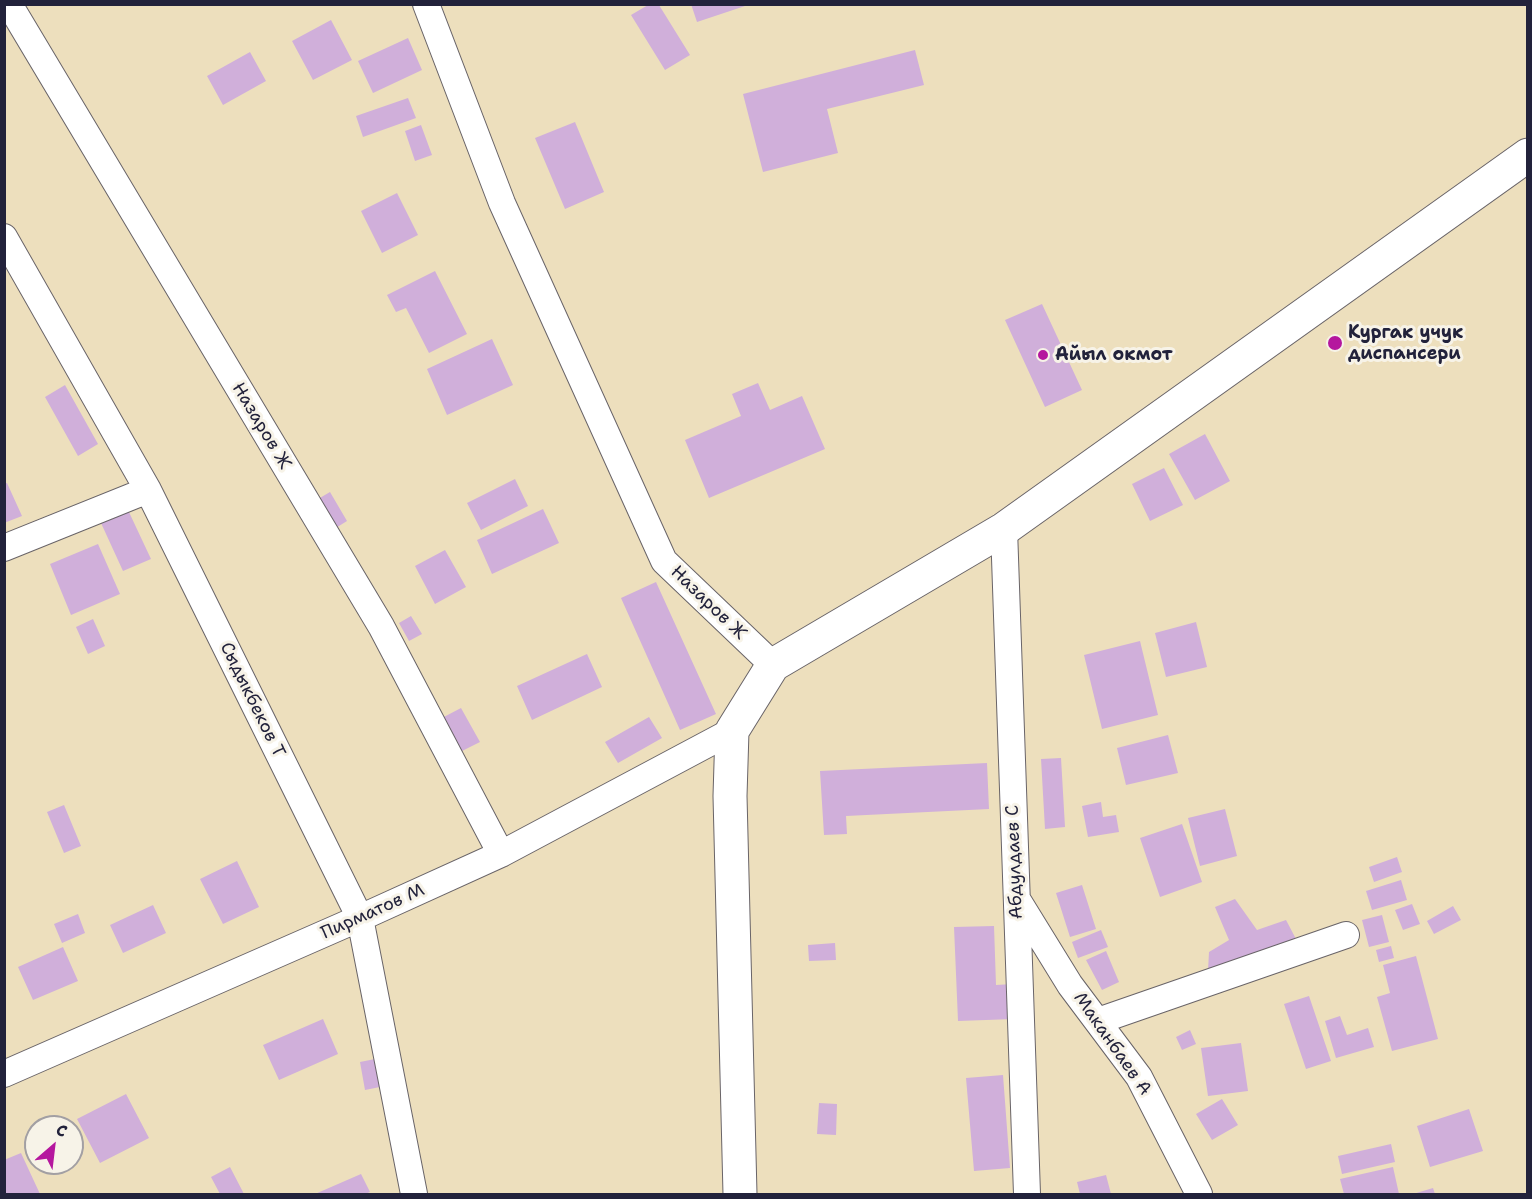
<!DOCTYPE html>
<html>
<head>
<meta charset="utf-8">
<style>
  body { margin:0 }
  #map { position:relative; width:1532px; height:1199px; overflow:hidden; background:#eddfbd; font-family:"Shantell Sans",sans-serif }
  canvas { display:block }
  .frame { position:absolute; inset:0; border:6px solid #22223b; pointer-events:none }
  .north { position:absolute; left:24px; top:1115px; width:60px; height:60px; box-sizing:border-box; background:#f7f3e8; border:2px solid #a29fa3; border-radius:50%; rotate:28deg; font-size:16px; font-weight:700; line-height:24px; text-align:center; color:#22223b }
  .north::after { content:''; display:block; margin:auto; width:21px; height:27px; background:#b5179e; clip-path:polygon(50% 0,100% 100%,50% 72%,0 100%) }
</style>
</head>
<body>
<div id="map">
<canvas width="1532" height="1199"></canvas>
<div class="frame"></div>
<div class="north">С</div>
</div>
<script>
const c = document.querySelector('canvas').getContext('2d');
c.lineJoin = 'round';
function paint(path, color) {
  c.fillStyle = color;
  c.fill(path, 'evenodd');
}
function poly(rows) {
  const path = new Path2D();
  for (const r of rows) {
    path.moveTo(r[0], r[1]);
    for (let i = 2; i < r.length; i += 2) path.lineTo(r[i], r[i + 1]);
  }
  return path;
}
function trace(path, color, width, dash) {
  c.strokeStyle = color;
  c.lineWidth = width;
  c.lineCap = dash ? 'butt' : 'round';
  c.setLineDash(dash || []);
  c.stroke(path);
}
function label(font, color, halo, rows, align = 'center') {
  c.font = font + ' "Shantell Sans",sans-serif';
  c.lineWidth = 6;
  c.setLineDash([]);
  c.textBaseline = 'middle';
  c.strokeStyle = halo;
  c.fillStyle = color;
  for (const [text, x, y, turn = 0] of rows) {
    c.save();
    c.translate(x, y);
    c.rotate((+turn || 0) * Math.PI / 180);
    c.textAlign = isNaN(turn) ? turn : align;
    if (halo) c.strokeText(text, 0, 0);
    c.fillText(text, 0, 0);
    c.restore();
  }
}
const building = poly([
  [691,4,748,4,748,5,697,22],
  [648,5,659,5,690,55,665,70,631,15],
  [331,20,352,60,313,80,292,41],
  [408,38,422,70,373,93,358,61],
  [915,50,924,85,827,109,838,153,763,172,743,94],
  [250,52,266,81,223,105,207,76],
  [408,98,416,118,363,137,356,116],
  [575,122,604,192,565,209,535,138],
  [421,125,432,155,415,161,405,131],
  [397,193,418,235,382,253,361,211],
  [435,271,467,334,429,353,406,308,396,312,387,295],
  [1042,304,1082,390,1045,407,1005,320],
  [492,339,513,385,447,415,427,369],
  [758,383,770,410,802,396,825,449,709,498,685,440,741,416,732,394],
  [65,385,98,444,78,456,45,397],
  [1205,434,1230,481,1195,500,1169,454],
  [1164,468,1183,505,1150,521,1132,484],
  [515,479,528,506,481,530,467,503],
  [7,483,22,516,4,523,4,484],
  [330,492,347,521,331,531,313,502],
  [543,509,559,543,492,574,477,540],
  [128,510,151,559,123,571,101,523],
  [98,544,120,594,71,615,50,564],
  [445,550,466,587,435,604,415,566],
  [656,582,716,714,680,730,621,598],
  [411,616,422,634,409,641,399,623],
  [93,619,105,646,88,654,76,627],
  [1196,622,1207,667,1166,677,1155,633],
  [1140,641,1158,715,1102,729,1084,655],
  [587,654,602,687,532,720,517,686],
  [461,708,480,742,458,753,440,719],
  [649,717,662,738,618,763,605,742],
  [1168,735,1178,773,1126,785,1117,748],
  [1061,758,1065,827,1045,829,1041,759],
  [987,763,989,809,846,816,847,834,824,835,820,771],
  [1101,802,1103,817,1116,815,1119,832,1088,837,1082,806],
  [64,805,81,846,64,853,47,812],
  [1225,809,1237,856,1200,866,1188,818],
  [1182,824,1202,882,1160,897,1140,838],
  [1397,857,1402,872,1374,882,1369,867],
  [237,861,259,907,223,924,200,879],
  [1401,880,1407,900,1372,910,1366,891],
  [1082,885,1096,929,1070,937,1056,893],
  [1235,899,1257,930,1286,920,1296,939,1208,971,1209,952,1229,940,1215,907],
  [1412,904,1420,924,1403,930,1395,910],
  [153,905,166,933,123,953,110,925],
  [1453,906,1461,920,1434,934,1427,921],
  [78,914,85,933,62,943,54,924],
  [1382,915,1389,942,1369,947,1362,920],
  [994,926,996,985,1013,984,1014,1019,958,1021,954,927],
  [1101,930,1108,947,1078,958,1072,942],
  [835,943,836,960,809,961,808,945],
  [1391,946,1394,958,1379,962,1376,950],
  [63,947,78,981,33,1000,18,967],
  [1106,951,1119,982,1102,990,1086,960],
  [1416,956,1438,1039,1392,1051,1377,997,1390,993,1383,965],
  [1309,996,1331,1061,1306,1069,1284,1004],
  [1340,1016,1347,1035,1368,1028,1374,1047,1336,1058,1325,1021],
  [323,1019,338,1054,279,1080,263,1045],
  [1190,1030,1196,1044,1182,1050,1176,1037],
  [1241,1043,1248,1091,1208,1096,1201,1048],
  [380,1058,385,1086,365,1090,360,1062],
  [1003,1075,1010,1168,974,1171,966,1078],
  [126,1094,149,1138,100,1163,77,1119],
  [1222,1099,1238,1125,1212,1140,1196,1114],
  [819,1103,837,1104,836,1135,817,1134],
  [1469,1109,1483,1151,1430,1167,1417,1126],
  [1391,1144,1395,1162,1342,1174,1338,1156],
  [21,1153,40,1194,4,1194,4,1160],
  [230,1167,244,1194,220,1194,211,1177],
  [1393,1167,1399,1194,1344,1194,1340,1179],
  [361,1174,370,1192,365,1194,315,1194],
  [1106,1175,1111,1194,1080,1194,1077,1182],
  [1433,1188,1435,1194,1413,1194]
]);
const minor = poly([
  [9,4,381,626,501,854],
  [426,4,502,203,664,561,773,665],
  [4,237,148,490,360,918,414,1194],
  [1004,529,1027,1194],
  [4,548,148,490],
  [1017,899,1070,985,1139,1077,1199,1194],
  [1098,1021,1346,935],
  [4,1074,360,918,501,854,732,731]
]);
const trunk = poly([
  [740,1194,730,796,732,731,773,665,1004,529,1528,155]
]);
const markers = [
  [1335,343,8,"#b5179e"],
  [1043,355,6,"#b5179e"]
];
const poiNames = [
  ["Кургак учук",1348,333],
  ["диспансери",1348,354],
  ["Айыл окмот",1055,355]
];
const streetNames = [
  ["Назаров Ж",261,426,59],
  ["Назаров Ж",708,603,44],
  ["Сыдыкбеков Т",252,700,64],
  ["Абдулдаев С",1015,862,-92],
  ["Пирматов М",373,912,-24],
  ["Маканбаев А",1112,1044,55]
];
paint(building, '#d0afda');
trace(minor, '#696468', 28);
trace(trunk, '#696468', 35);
trace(minor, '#fff', 26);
trace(trunk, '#fff', 33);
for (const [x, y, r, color] of markers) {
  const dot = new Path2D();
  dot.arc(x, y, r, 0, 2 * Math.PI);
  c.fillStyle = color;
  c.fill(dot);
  trace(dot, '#f7f3e8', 2);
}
label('bold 18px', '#22223b', '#f7f3e8', poiNames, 'left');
label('18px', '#22223b', '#f7f3e8', streetNames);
</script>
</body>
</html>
